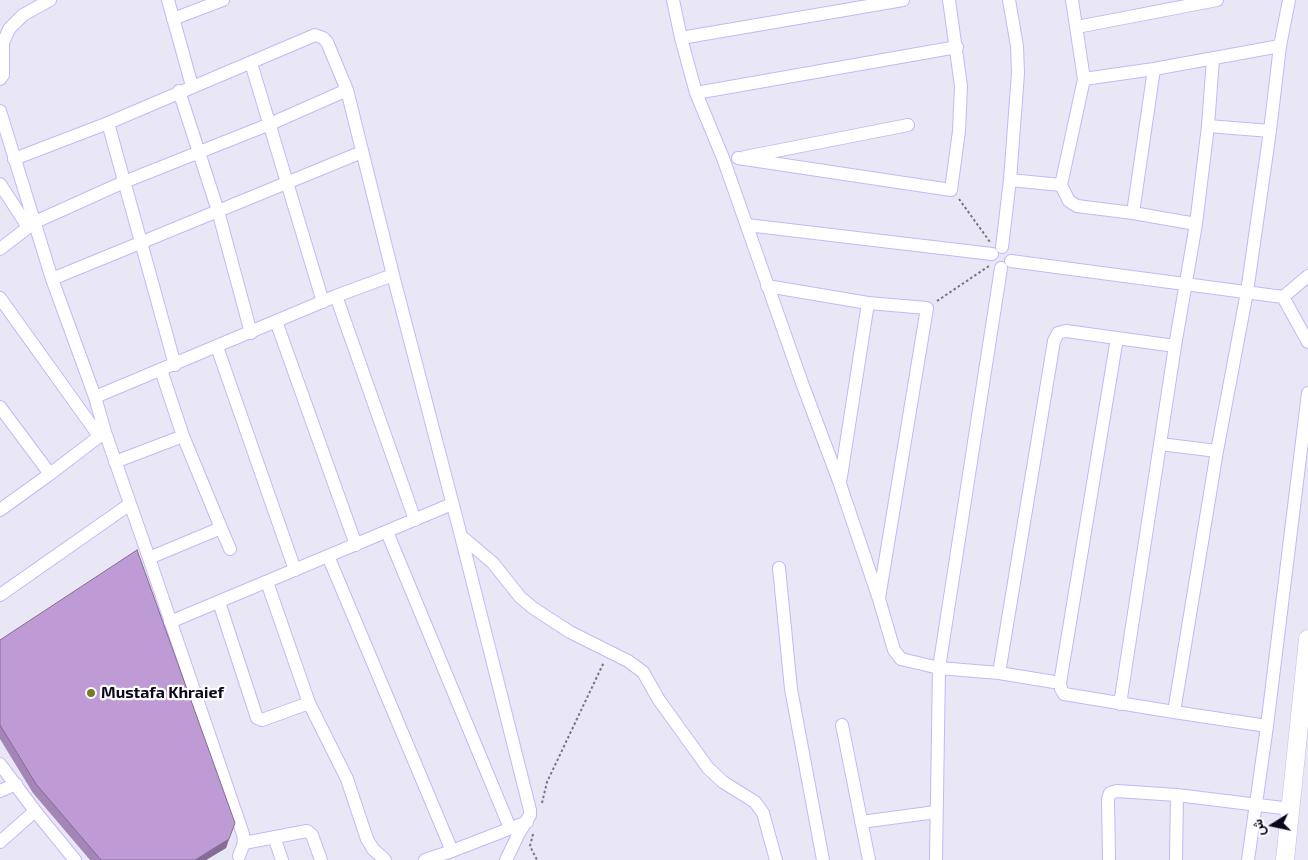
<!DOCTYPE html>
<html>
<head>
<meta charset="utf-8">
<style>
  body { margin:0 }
  #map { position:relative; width:1308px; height:860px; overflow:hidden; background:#e9e7f5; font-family:"Exo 2",Vazirmatn,sans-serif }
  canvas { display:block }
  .north { position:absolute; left:1248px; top:800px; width:50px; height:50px; -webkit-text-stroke:4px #fff; paint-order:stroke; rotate:260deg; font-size:14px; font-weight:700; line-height:20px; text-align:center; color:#0c071c }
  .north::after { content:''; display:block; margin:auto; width:18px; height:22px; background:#0c071c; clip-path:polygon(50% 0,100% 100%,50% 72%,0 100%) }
</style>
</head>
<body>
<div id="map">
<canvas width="1308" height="860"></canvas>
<div class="north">ش</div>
</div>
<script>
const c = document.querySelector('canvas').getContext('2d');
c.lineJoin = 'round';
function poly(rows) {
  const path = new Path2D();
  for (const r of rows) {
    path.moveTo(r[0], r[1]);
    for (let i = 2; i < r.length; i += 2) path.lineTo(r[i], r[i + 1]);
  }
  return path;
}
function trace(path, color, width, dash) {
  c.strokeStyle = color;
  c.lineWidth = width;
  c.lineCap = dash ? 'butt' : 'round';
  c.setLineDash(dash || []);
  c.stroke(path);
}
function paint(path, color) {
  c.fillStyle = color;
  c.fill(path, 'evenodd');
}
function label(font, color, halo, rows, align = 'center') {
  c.font = font + ' "Exo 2",sans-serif';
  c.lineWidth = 4.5;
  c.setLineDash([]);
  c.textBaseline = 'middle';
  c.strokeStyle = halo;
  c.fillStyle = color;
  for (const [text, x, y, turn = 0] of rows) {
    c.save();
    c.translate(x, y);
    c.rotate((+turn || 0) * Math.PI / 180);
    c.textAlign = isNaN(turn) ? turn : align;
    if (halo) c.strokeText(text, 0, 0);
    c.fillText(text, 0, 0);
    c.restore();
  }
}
const path = poly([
  [959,199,990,242],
  [937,301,989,266],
  [542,803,547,782,604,662],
  [533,834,530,846,537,860]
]);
const street = poly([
  [168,0,192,86],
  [673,0,681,38,696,93,723,158,802,383,840,484,879,599,894,650,901,659,939,668,936,860],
  [1072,0,1084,79,1154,69,1280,46],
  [173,19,223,0],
  [1077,27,1217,0],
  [681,38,903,0],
  [251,63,323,302],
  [0,79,3,75,3,43,9,29,23,15,50,0],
  [179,91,218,211,251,333],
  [696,93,957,47],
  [0,111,52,279,95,397,105,432,149,558,243,834,244,843,239,856],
  [108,123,175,365],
  [1208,126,1213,59],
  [745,157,908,125],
  [738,158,951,190,959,131,961,86,949,0],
  [14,159,108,123,315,35,323,38,327,42,347,90,393,275,461,536,530,810,530,815,519,833,506,860],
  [1010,180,1061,185,1069,201,1077,206,1133,213,1196,224,1208,126,1270,131,1280,46,1289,0],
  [0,184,28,227],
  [1061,185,1084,79],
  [1133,213,1154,69],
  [747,225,992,254],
  [1002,247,1010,180,1018,73,1017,46,1009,0],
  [0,249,35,222,124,182,270,124,347,90],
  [1011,261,1283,297,1308,276],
  [52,279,362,152],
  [767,286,868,303,927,308,879,598],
  [336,296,415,520],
  [1283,297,1308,342],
  [0,298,99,436],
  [276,321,356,545],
  [217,347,295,570],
  [95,397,336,296,393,275],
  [0,407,50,474],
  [1160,444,1175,346],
  [1217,451,1247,292,1270,131],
  [115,462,183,436],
  [840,483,868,303],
  [0,510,50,474,105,432],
  [221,528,230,549],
  [387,532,510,828],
  [461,536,493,563,520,597,533,608,570,632,628,661,643,672,659,700,708,768,723,782,755,802,763,813,776,860],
  [328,556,452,851,527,822],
  [149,558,221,528,183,436,161,370],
  [779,568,791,689,823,860],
  [267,582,309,703,347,779,367,839,373,849,385,860],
  [0,595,130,504],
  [219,602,257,718,262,720,309,703],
  [170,622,452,504],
  [999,673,939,668,1001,268],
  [1060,683,1117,338],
  [1120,704,1160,444,1217,451,1174,712,1267,726],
  [1174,712,1064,694,1061,689,1060,683,999,673,1054,341,1058,333,1066,331,1175,346,1196,224],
  [842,725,869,860],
  [0,764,35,811,75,860],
  [0,791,16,784],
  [1177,795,1291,809],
  [861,822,936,812],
  [274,837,282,860],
  [0,842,35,811],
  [244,843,307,831,312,835,321,860],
  [425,860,452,851],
  [1109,860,1108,799,1110,793,1117,791,1177,795,1176,860],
  [1248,860,1267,726,1308,393]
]);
const secondary = poly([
  [1285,860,1308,639]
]);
const wall = poly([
  [0,640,229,839,226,848,206,860,90,860,33,793,0,739]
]);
const shadedWall = poly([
  [229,839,226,848,206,860,195,860]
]);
const building = poly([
  [137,550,235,823,229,839,195,860,101,860,36,784,0,725,0,640,137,550]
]);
const markers = [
  [91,693,5,"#777b24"]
];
const poiNames = [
  ["Mustafa Khraief",101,693]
];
trace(street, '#c3b8f9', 14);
trace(secondary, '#c3b8f9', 19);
trace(path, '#757283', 2, [2.5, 2.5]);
trace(street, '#fff', 12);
trace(secondary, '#fff', 18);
paint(wall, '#a385b7');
paint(shadedWall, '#856c95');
paint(building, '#be9bd5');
trace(building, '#856c95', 1);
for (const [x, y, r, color] of markers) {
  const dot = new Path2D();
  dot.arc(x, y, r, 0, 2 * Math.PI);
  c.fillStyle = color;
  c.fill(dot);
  trace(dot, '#fff', 2);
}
label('bold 16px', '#0c071c', '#fff', poiNames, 'left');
</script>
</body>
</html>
